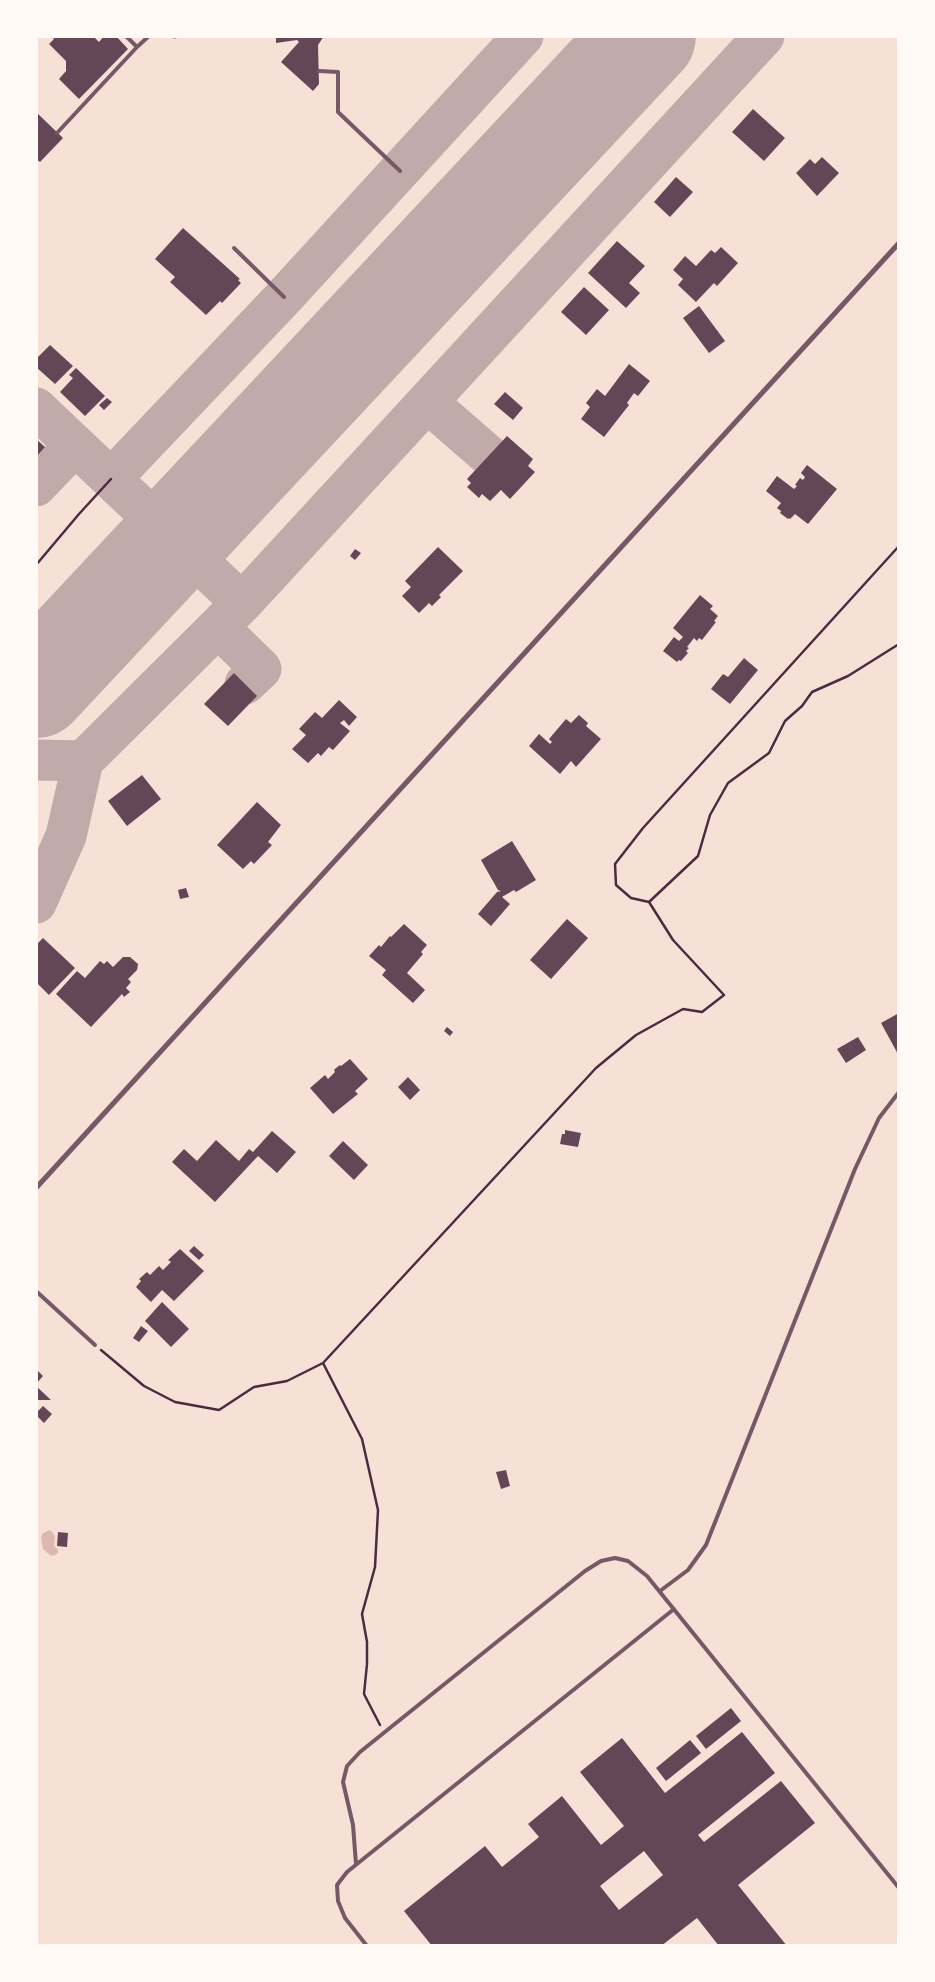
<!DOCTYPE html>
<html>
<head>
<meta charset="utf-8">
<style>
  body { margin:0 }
  #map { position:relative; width:935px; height:1982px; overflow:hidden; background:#f7e1d7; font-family:"Source Sans 3",sans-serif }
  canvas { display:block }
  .frame { position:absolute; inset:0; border:38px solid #fffaf5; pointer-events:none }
</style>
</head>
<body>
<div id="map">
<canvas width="935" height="1982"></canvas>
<div class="frame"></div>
</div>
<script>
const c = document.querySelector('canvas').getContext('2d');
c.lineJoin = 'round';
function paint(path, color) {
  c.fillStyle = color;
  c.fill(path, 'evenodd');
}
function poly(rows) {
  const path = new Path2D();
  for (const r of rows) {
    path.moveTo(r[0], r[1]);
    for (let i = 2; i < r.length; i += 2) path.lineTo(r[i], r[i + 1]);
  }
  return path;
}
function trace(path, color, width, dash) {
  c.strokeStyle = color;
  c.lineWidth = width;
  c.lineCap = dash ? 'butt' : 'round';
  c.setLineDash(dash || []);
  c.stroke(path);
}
const water = poly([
  [50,1530,55,1536,54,1546,58,1550,58,1553,55,1555,51,1556,43,1549,41,1537,43,1533]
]);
const taxiway = poly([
  [427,402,488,455],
  [36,408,111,479],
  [36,486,75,445],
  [242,603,111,479,284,297,523,36],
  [218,627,261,669,245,684],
  [36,760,83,761,242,603,764,36],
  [36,903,66,836,83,761]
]);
const runway = poly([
  [36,687,645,36]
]);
const building = poly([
  [51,36,93,36,99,42,104,36,116,36,128,49,79,99,59,79,66,71,66,61,49,44,54,39],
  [276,36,324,36,318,45,319,84,313,91,281,62,299,42,297,40,276,43],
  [753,109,785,138,764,161,732,132],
  [36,112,63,138,40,162,36,159],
  [822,157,839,173,817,196,796,173,810,159,815,164],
  [676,177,693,192,670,217,654,202],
  [183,228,240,279,238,280,241,283,222,303,220,301,206,315,170,282,175,277,155,259],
  [617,241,645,266,629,283,640,293,626,308,588,273],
  [721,247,738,263,717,286,714,283,696,302,678,285,683,279,673,270,685,256,696,266,711,250,715,253],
  [584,287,609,310,586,335,561,312],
  [699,306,725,341,709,353,683,318],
  [50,345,73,366,55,384,36,367,36,359],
  [629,364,650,381,638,396,634,393,627,403,629,405,604,437,581,419,590,407,586,403,597,389,605,396],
  [76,368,105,396,85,416,60,392,73,378,69,375],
  [505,392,523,408,513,420,494,404],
  [107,398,112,402,104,410,99,405],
  [507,436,533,459,528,466,535,472,510,499,501,490,490,501,482,494,479,498,467,487,471,483,467,479],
  [36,439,45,447,36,457],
  [807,465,837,489,808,524,795,514,790,519,789,518,788,519,780,513,781,511,777,508,781,503,766,491,777,476,794,489,797,486,795,485,800,478,803,480,805,477,801,473],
  [438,547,463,571,439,595,441,597,432,606,429,603,419,613,402,596,411,587,405,581],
  [355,549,361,553,355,560,350,556],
  [700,595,713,606,710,609,718,616,714,621,716,622,702,640,699,638,697,641,694,638,687,647,689,648,686,651,688,653,681,661,679,660,677,662,663,651,674,637,679,641,683,637,673,628],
  [744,658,758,670,730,704,711,689,723,674,728,677],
  [234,673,257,696,228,726,204,704],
  [339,700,357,717,349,726,344,720,340,723,350,731,333,750,329,747,321,756,318,753,308,763,292,749,306,735,299,729,315,712,322,718],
  [579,715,588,723,586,726,601,739,576,767,571,761,560,774,529,746,539,734,550,744,552,742,549,739,566,719,571,723],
  [142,775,161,799,127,826,108,801],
  [257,802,281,825,268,842,272,845,254,864,251,861,243,869,217,845],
  [512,841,536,880,516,892,514,890,502,897,510,904,491,926,478,914,497,892,501,891,498,890,481,860],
  [186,888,189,897,180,899,178,890],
  [567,919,588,938,551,979,530,960],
  [404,924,427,945,421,952,423,954,407,973,425,990,413,1003,382,975,386,970,369,956,379,945,381,947,390,936,391,937],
  [43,938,75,968,49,995,36,982,36,945],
  [123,957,130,957,138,964,137,970,128,979,131,982,126,988,130,992,124,997,122,994,91,1027,56,994,77,971,85,978,100,961,104,964,107,961,113,967],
  [899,1013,899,1056,881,1023],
  [447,1027,453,1032,450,1036,444,1031],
  [858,1037,866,1050,846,1063,837,1049],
  [350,1059,368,1079,355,1091,358,1094,333,1114,310,1088,325,1075,328,1079,335,1072,334,1070,336,1068,340,1065,341,1066],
  [408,1077,420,1090,410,1100,398,1087],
  [565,1130,581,1133,578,1147,560,1144,562,1134,565,1134],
  [272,1131,296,1152,277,1173,258,1156,215,1202,172,1162,184,1149,197,1161,216,1140,239,1161,249,1149,253,1152],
  [343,1141,368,1165,354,1180,329,1156],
  [194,1246,204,1255,199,1260,189,1251],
  [180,1249,204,1271,174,1301,162,1290,151,1302,136,1287,141,1281,139,1279,147,1272,150,1275,159,1266,163,1270,171,1262,168,1260],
  [162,1302,189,1329,171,1347,145,1321],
  [141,1326,148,1331,139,1342,133,1338],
  [36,1369,43,1376,36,1384],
  [36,1386,51,1400,36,1400],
  [43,1406,52,1414,44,1423,36,1415,36,1413],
  [506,1470,510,1486,501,1489,496,1472],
  [58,1532,68,1533,67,1547,57,1546],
  [731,1708,741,1721,706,1749,696,1736],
  [742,1732,775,1773,698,1835,704,1842,781,1781,815,1823,738,1885,787,1946,719,1946,697,1918,661,1946,432,1946,404,1911,485,1846,502,1867,539,1837,528,1824,562,1796,601,1845,624,1826,580,1772,622,1738,665,1793],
  [644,1851,663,1875,619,1910,600,1886],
  [690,1740,701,1753,666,1781,656,1768]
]);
const path = poly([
  [899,546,643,828,615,864,616,885,631,898,649,902,698,856,710,815,728,783,769,753,785,721,802,706,812,692,848,676,899,644],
  [36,565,79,514,111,479],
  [101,1350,144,1386,175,1402,219,1410,254,1387,287,1381,323,1363],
  [380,1725,364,1694,367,1664,367,1642,362,1614,375,1567,378,1510,362,1439,323,1363,596,1068,636,1035,683,1009,702,1012,724,995,673,940,649,902]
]);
const service = poly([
  [126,36,137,47],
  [319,71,338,72,338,112,400,171],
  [57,133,137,47,149,36],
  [234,248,284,297],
  [36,1291,95,1345],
  [660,1591,688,1570,706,1545,855,1169,879,1118,899,1092],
  [356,1864,353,1825,343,1782,347,1766,360,1752,585,1571,601,1561,615,1558,628,1561,647,1576,899,1888],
  [367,1946,345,1918,338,1901,337,1885,347,1872,674,1609]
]);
const minor = poly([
  [174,36,175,36],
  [36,1188,899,243]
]);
paint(water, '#dcb8b0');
trace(taxiway, '#c3aaaa', 41);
trace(runway, '#c3aaaa', 102);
paint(building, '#644757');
trace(path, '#4a2c40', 2.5);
trace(service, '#755966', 4);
trace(minor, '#755966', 5);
</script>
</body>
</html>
